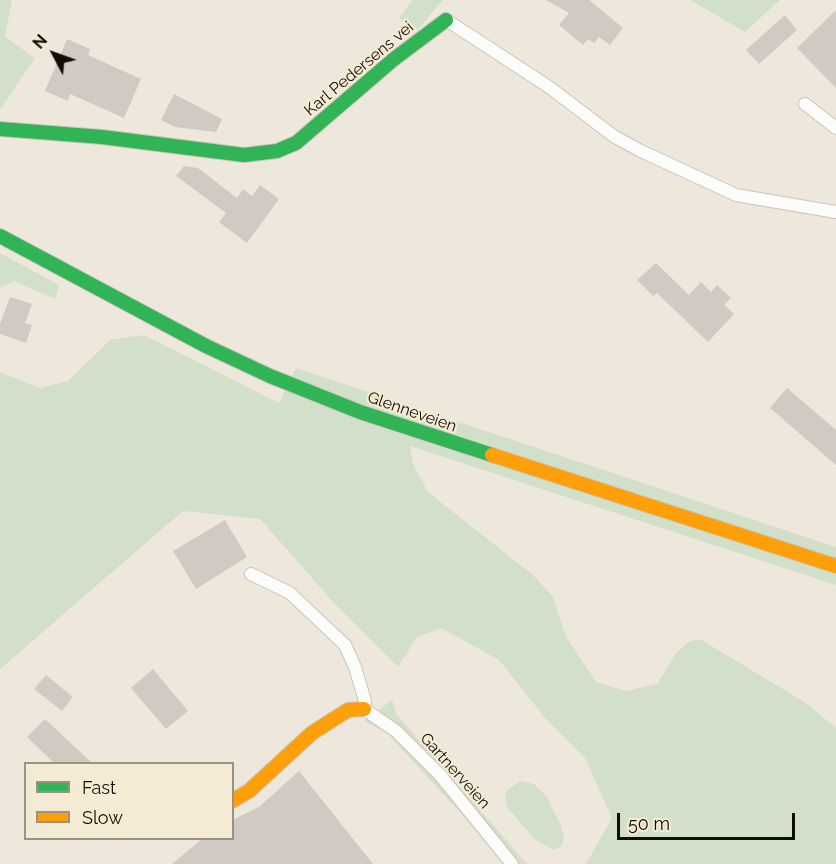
<!DOCTYPE html>
<html>
<head>
<meta charset="utf-8">
<style>
  body { margin:0 }
  #map { position:relative; width:836px; height:864px; overflow:hidden; background:#eee8dc; font-family:Raleway,sans-serif }
  canvas { display:block }
  .legend { position:absolute; left:24px; top:762px; width:210px; height:78px; box-sizing:border-box; background:#f5ebd5; border:2px solid #9a9282; margin:0; padding:8px 10px; list-style:none; font-size:18px; color:#110d06 }
  .legend li { display:flex; align-items:center; gap:12px; height:30px }
  .legend b { width:30px; border:2px solid #9a9282 }
  .north { position:absolute; left:24px; top:24px; width:60px; height:60px; -webkit-text-stroke:4px #f5ebd5; paint-order:stroke; rotate:311deg; font-size:16px; font-weight:700; line-height:24px; text-align:center; color:#110d06 }
  .north::after { content:''; display:block; margin:auto; width:21px; height:27px; background:#110d06; clip-path:polygon(50% 0,100% 100%,50% 72%,0 100%) }
  .scale { position:absolute; left:617px; top:813px; width:178px; height:27px; box-sizing:border-box; border:3px solid #110d06; border-top:0; padding-left:8px; font-size:18px; line-height:21px; white-space:nowrap; color:#110d06; -webkit-text-stroke:4px #f5ebd5; paint-order:stroke }
</style>
</head>
<body>
<div id="map">
<canvas width="836" height="864"></canvas>
<ul class="legend">
<li><b style="height:8px;background:#30b455"></b>Fast</li>
<li><b style="height:8px;background:#ff9f0a"></b>Slow</li>
</ul>
<div class="north">N</div>
<div class="scale">50 m</div>
</div>
<script>
const c = document.querySelector('canvas').getContext('2d');
c.lineJoin = 'round';
function paint(path, color) {
  c.fillStyle = color;
  c.fill(path, 'evenodd');
}
function poly(rows) {
  const path = new Path2D();
  for (const r of rows) {
    path.moveTo(r[0], r[1]);
    for (let i = 2; i < r.length; i += 2) path.lineTo(r[i], r[i + 1]);
  }
  return path;
}
function trace(path, color, width, dash) {
  c.strokeStyle = color;
  c.lineWidth = width;
  c.lineCap = dash ? 'butt' : 'round';
  c.setLineDash(dash || []);
  c.stroke(path);
}
function label(font, color, halo, rows, align = 'center') {
  c.font = font + ' Raleway,sans-serif';
  c.lineWidth = 4.5;
  c.setLineDash([]);
  c.textBaseline = 'middle';
  c.strokeStyle = halo;
  c.fillStyle = color;
  for (const [text, x, y, turn = 0] of rows) {
    c.save();
    c.translate(x, y);
    c.rotate((+turn || 0) * Math.PI / 180);
    c.textAlign = isNaN(turn) ? turn : align;
    if (halo) c.strokeText(text, 0, 0);
    c.fillText(text, 0, 0);
    c.restore();
  }
}
const green = poly([
  [0,0,12,0,5,37,35,58,0,110],
  [412,0,443,0,418,29,399,18],
  [690,0,780,0,745,32],
  [0,253,59,285,55,299,14,281,0,288],
  [144,335,279,403,296,368,836,547,836,585,410,446,414,466,428,492,533,575,553,597,566,637,596,682,626,691,657,684,676,653,688,642,700,639,806,703,836,728,836,864,586,864,612,818,585,758,545,718,499,660,441,628,417,637,398,667,334,603,260,519,183,511,0,669,0,372,40,388,68,381,110,340],
  [392,700,397,715,527,864,503,864,465,818,388,734,364,721],
  [520,781,534,784,546,796,561,825,564,839,561,846,554,850,534,839,508,808,505,798,506,791]
]);
const building = poly([
  [546,0,589,0,623,28,610,45,599,37,594,43,588,39,583,45,559,25,569,13],
  [836,10,836,88,797,48],
  [785,15,797,30,759,64,746,50],
  [67,39,90,49,88,55,141,79,124,118,70,94,68,101,45,91],
  [174,94,222,119,216,132,175,127,161,120],
  [184,166,198,168,237,198,243,189,252,196,260,185,279,199,247,243,219,222,226,213,176,176],
  [656,263,689,295,701,282,711,292,717,285,731,298,724,305,734,314,708,342,657,293,653,296,637,280],
  [10,297,32,304,25,323,32,325,26,343,0,334,0,324],
  [787,388,836,430,836,465,770,408],
  [225,520,247,557,196,589,173,551],
  [153,669,188,711,166,729,131,688],
  [46,675,73,697,62,711,34,689],
  [45,719,93,764,55,764,27,737],
  [299,771,373,864,172,864,203,838,232,838,232,820,259,807]
]);
const lane = poly([
  [448,21,549,87,615,137,641,151,736,195,836,212],
  [805,104,836,128],
  [251,574,290,593,345,645,355,667,365,701,364,709,396,731,440,775,512,864]
]);
const fast = poly([
  [0,129,102,137,244,155,277,151,296,143,394,59,446,20],
  [0,236,206,346,270,376,360,412,492,455]
]);
const slow = poly([
  [492,455,836,566],
  [232,801,249,791,312,733,348,710,364,709]
]);
const streetNames = [
  ["Karl Pedersens vei",359,69,-40],
  ["Glenneveien",412,412,19],
  ["Gartnerveien",455,771,48]
];
paint(green, '#d2e0ca');
paint(building, '#d0cac2');
trace(lane, '#c9c4bb', 14);
trace(fast, '#c9c4bb', 16);
trace(slow, '#c9c4bb', 16);
trace(lane, '#fcfcfa', 12);
trace(fast, '#30b455', 14);
trace(slow, '#ff9f0a', 14);
label('16px', '#110d06', '#f5ebd5', streetNames);
</script>
</body>
</html>
